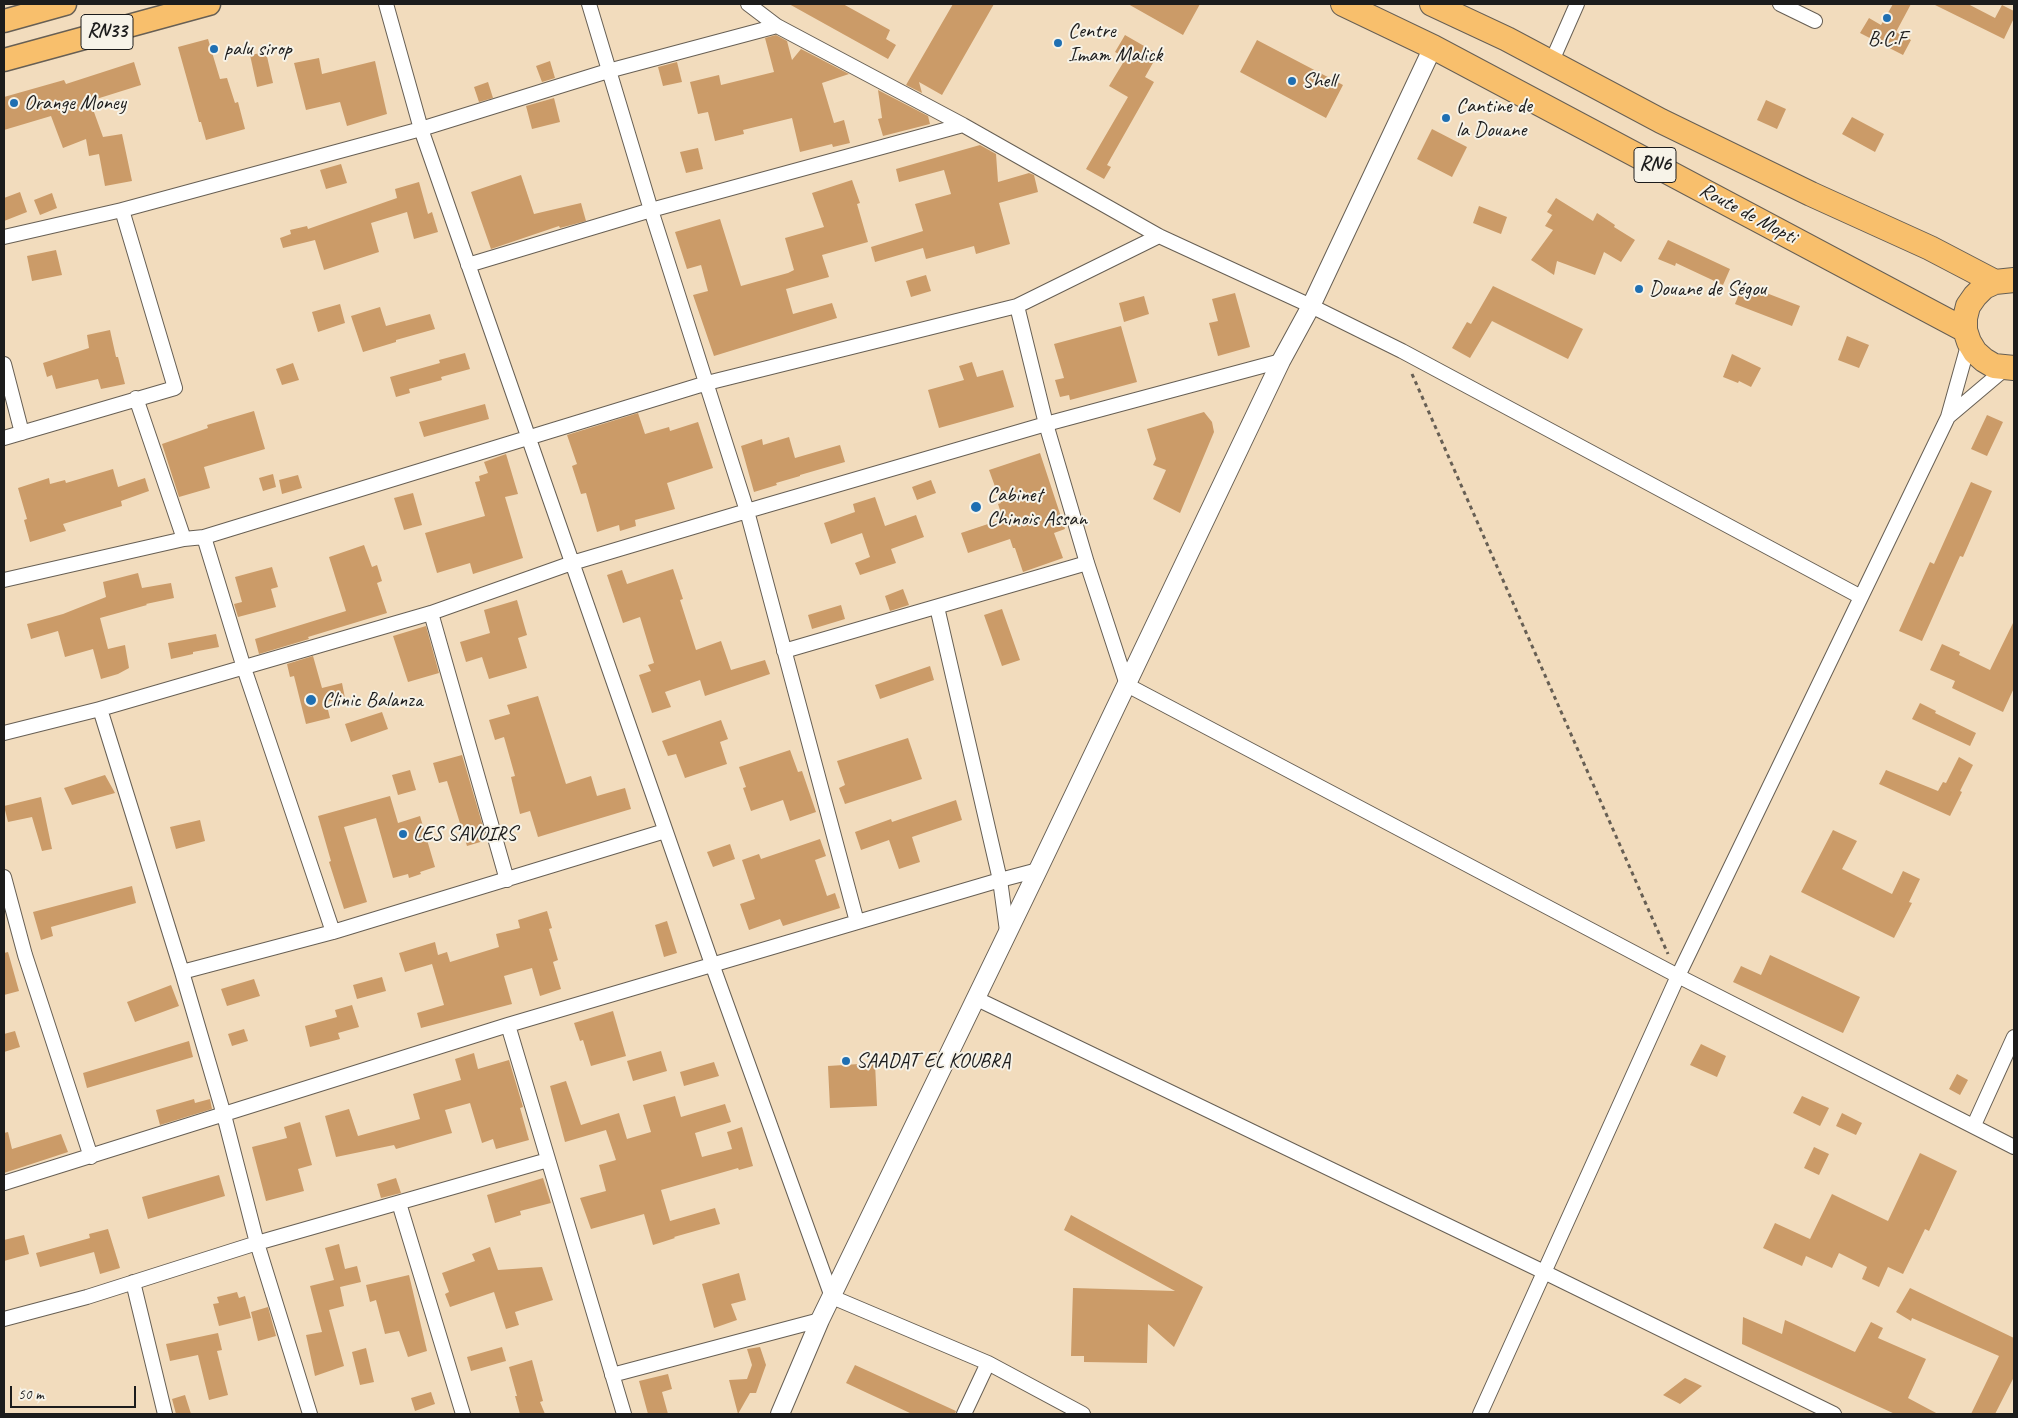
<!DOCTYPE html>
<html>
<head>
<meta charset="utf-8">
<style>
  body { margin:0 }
  #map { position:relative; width:2018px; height:1418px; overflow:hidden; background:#f2dcbd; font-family:Caveat,sans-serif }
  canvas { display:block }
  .frame { position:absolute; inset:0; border:5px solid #1c1c1c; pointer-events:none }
  .scale { position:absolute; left:10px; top:1386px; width:126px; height:22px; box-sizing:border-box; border:2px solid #1c1c1c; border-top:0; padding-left:6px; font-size:15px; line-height:18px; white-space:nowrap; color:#1c1c1c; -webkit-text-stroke:4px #f7f3e8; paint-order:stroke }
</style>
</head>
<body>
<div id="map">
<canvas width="2018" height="1418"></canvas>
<div class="frame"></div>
<div class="scale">50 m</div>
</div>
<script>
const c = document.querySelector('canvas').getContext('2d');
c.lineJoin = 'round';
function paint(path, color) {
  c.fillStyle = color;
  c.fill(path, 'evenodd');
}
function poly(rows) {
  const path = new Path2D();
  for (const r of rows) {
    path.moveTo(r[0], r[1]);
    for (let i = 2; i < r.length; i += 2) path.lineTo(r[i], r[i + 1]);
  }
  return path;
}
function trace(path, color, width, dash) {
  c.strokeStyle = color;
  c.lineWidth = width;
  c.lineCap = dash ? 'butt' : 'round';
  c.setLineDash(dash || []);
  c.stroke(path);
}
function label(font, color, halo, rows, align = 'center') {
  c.font = font + ' Caveat,sans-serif';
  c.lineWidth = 4;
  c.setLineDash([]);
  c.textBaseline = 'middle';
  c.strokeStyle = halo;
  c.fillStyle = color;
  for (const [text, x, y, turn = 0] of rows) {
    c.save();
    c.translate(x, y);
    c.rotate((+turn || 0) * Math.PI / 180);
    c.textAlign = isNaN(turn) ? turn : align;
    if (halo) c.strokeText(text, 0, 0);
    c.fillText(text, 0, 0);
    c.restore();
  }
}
const building = poly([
  [789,4,843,4,890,30,886,39,896,45,888,59],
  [953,4,994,4,942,95,919,82,922,93,906,85],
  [1128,4,1200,4,1183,35],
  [1893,4,1911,4,1896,32,1911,40,1903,55,1860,33,1869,18,1881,25],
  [1933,4,1968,4,1995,18,2002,5,2014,11,2014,18,2004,39],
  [776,35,787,41,792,60,801,49,849,74,822,83,834,123,844,120,850,143,833,147,832,144,800,152,792,118,743,130,744,134,715,141,708,112,698,114,690,82,719,75,721,85,774,72,765,38],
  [1125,35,1158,54,1145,77,1154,82,1107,165,1111,167,1104,179,1086,169,1128,97,1109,86,1126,58,1115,52],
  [208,39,220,79,227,78,235,103,238,102,245,129,206,140,201,122,199,122,178,47],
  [1257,40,1343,85,1326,118,1240,72],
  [266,52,273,83,257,87,250,55],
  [319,58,322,74,375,61,387,114,347,126,340,102,306,110,294,63],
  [550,61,555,78,542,82,536,66],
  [134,62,141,85,90,101,103,137,122,134,132,181,105,186,99,154,89,156,86,139,63,148,51,116,4,130,4,97,64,80,66,84],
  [677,62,682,82,663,86,658,67],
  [488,82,493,98,479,102,474,87],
  [878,90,928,116,930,124,883,136,878,119,882,118],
  [554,98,560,122,532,129,526,106],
  [1766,100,1786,109,1777,129,1757,120],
  [1852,117,1884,134,1875,152,1842,134],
  [1432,129,1467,147,1452,177,1417,159],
  [980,145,996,154,998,182,1029,173,1034,175,1038,192,999,203,1010,244,976,254,974,246,926,259,923,248,875,262,871,247,923,231,915,204,951,194,944,170,899,182,896,169],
  [698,148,703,169,686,173,680,152],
  [341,164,347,183,326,189,320,170],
  [521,175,534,214,581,203,586,221,560,228,559,226,491,249,471,192],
  [852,180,860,203,857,204,868,242,822,255,829,277,786,289,793,314,832,303,837,318,714,356,693,295,708,291,701,265,687,269,675,232,720,219,741,286,788,273,794,270,785,238,824,227,812,193],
  [419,182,428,214,432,212,438,232,414,239,407,212,371,223,379,252,324,270,315,240,283,248,280,238,291,234,290,230,307,226,308,229,397,198,395,189],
  [20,192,27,212,4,221,4,198],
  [52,193,57,208,40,215,34,200],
  [1556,198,1593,221,1597,213,1615,225,1614,227,1635,240,1621,262,1604,252,1595,275,1557,261,1554,275,1531,260,1553,230,1545,226,1552,215,1547,212],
  [1479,206,1507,217,1501,234,1473,223],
  [1668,240,1730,269,1723,285,1676,263,1675,266,1658,259],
  [56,250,62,275,32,281,27,256],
  [926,275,931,291,911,297,906,281],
  [1743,284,1800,306,1792,326,1735,304],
  [1493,286,1583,329,1568,359,1492,321,1470,358,1452,348,1467,322,1471,324],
  [1235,293,1250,347,1218,356,1209,323,1218,321,1212,299],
  [1144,296,1149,314,1124,322,1119,303],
  [340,304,345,323,318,332,312,312],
  [380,307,386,326,430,314,435,329,396,340,396,342,363,352,351,316],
  [1121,326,1137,382,1070,400,1069,395,1060,397,1055,380,1064,378,1054,344],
  [110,330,116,357,118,357,125,384,101,389,98,379,56,389,52,375,47,377,43,363,89,348,87,335],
  [1847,336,1869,345,1859,368,1838,360],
  [465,353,470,369,441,377,442,380,409,389,410,393,396,397,390,377,440,363,439,360],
  [1732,354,1761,368,1751,387,1739,381,1738,383,1723,377],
  [972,362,977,377,1003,370,1014,407,939,428,928,390,964,380,959,366],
  [293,363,299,380,282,385,276,369],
  [485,404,489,419,424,437,419,422],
  [254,411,265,449,204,467,210,488,179,497,162,444,208,428,207,425],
  [1204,412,1212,422,1214,432,1180,513,1153,499,1166,470,1153,465,1156,459,1147,429],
  [638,413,645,434,669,427,670,431,698,422,713,468,667,483,675,509,635,520,636,526,620,531,619,525,597,532,586,493,581,494,572,466,577,464,567,435],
  [1987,415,2003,422,1987,456,1971,449],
  [789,437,795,458,840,445,845,462,800,475,800,476,776,483,777,485,754,492,741,446,762,439,763,445],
  [1040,453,1065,529,1054,533,1063,558,1023,572,1015,548,1013,548,1010,539,968,553,961,533,1003,519,998,504,1001,503,989,470],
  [506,454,518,494,505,497,523,558,473,574,470,563,437,573,425,533,485,516,475,482,480,481,479,476,488,473,484,462],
  [113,469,118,487,145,478,149,491,121,501,122,506,63,524,66,531,30,542,24,520,27,519,18,488,49,478,50,484,65,480,66,483],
  [273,474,276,487,263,491,259,478],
  [298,475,302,488,282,494,279,480],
  [931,480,936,493,917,500,912,487],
  [1971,482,1992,491,1963,557,1960,556,1922,641,1899,631,1930,562,1934,564],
  [413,493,422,525,404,530,394,498],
  [875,497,885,526,916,515,924,537,891,549,896,563,860,575,855,563,870,557,862,533,831,544,824,523,855,512,853,504],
  [364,545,372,567,377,565,382,581,377,583,387,613,308,637,309,639,259,654,255,639,346,611,329,557],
  [272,567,278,587,271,589,276,607,238,617,234,604,242,602,235,577],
  [673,569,683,599,680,600,696,650,721,641,731,670,765,660,770,674,705,696,700,680,665,692,671,707,652,713,639,675,651,671,648,665,654,663,640,617,623,623,607,575,622,570,627,584],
  [138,573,142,588,171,583,174,598,146,604,147,605,100,618,108,649,125,645,129,668,118,674,101,679,93,649,65,657,58,631,31,639,27,624,63,614,106,597,103,582],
  [903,589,909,605,890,611,885,596],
  [517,600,527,635,518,638,527,668,489,679,482,657,466,662,460,642,490,633,484,610],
  [841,605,845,619,812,629,808,615],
  [1002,609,1020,660,1002,666,984,615],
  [2014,621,2014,688,2003,712,1952,688,1955,681,1930,670,1942,644,1960,652,1959,655,1990,670],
  [426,626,439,673,408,682,393,636],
  [216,634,219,647,193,652,193,654,171,659,168,643],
  [313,656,322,688,342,683,345,698,326,702,330,718,306,724,294,676,290,677,287,664],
  [930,666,934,680,880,699,875,685],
  [538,696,566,784,591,776,597,796,625,788,631,809,538,837,530,811,520,814,511,777,515,776,504,737,495,740,489,720,510,714,507,705],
  [1920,703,1936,711,1935,713,1976,733,1970,746,1912,719],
  [382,712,388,729,351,742,345,724],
  [721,720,728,739,720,742,727,764,685,778,676,754,668,756,662,741],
  [908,738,922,779,845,804,839,788,845,785,837,761],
  [790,750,798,772,802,771,816,812,790,821,783,800,751,811,743,788,746,787,739,767],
  [462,755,487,840,467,846,447,781,439,783,433,763],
  [1959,757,1973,765,1960,791,1962,792,1950,816,1879,784,1886,770,1938,791,1943,782,1946,783],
  [410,770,416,790,398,795,392,775],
  [105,775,115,793,72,805,64,788],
  [390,796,398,823,420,816,435,867,420,872,421,874,409,878,408,874,393,878,376,818,344,827,367,902,344,909,329,862,331,861,318,816],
  [41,797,52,849,42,851,32,817,8,822,4,806],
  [956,800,962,820,912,837,920,862,899,869,889,840,861,850,855,832,891,819,892,822],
  [200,820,205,841,176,849,170,827],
  [1833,830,1857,841,1842,869,1892,894,1903,871,1920,879,1909,902,1912,903,1894,938,1801,892],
  [820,839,826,856,815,860,827,896,835,893,840,908,783,926,780,919,749,930,740,904,755,899,742,860,759,854,761,859],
  [730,844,735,859,713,867,707,852],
  [132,886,136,903,51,927,53,936,41,940,33,912],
  [547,911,552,928,549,929,558,960,553,962,561,989,540,996,532,968,504,976,512,1004,421,1028,417,1013,444,1005,432,964,405,972,399,953,435,942,438,955,447,952,450,962,499,947,496,934,520,928,518,920],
  [667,921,677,953,664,957,655,925],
  [8,952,19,991,4,995,4,953],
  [1770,955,1860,997,1843,1033,1733,982,1741,966,1761,975],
  [382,977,386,991,357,999,353,985],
  [254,979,260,996,227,1006,221,989],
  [171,985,179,1006,135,1022,127,1002],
  [352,1005,359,1027,338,1033,340,1039,310,1047,305,1026,337,1017,335,1010],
  [613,1011,626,1056,591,1066,583,1040,580,1041,574,1023],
  [244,1029,248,1041,232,1046,228,1034],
  [15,1031,20,1047,4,1052,4,1034],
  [189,1041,193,1057,87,1088,83,1073],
  [1701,1044,1726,1056,1717,1077,1690,1065],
  [661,1051,667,1071,633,1081,627,1061],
  [474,1053,478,1069,509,1060,523,1107,520,1108,529,1140,496,1149,493,1139,482,1143,470,1103,445,1110,452,1133,396,1149,394,1145,336,1157,325,1116,349,1109,358,1136,420,1119,413,1094,461,1080,455,1059],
  [714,1062,719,1076,684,1086,680,1072],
  [875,1063,877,1106,830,1108,828,1066],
  [1957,1074,1968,1080,1960,1095,1949,1089],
  [566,1081,581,1125,619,1113,627,1139,651,1132,643,1105,675,1096,681,1117,725,1104,731,1122,695,1133,702,1157,732,1149,727,1132,742,1127,753,1166,739,1170,738,1168,661,1190,670,1221,715,1208,720,1224,674,1237,675,1238,653,1245,644,1214,591,1229,580,1198,606,1191,599,1165,616,1160,606,1130,565,1142,550,1086],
  [1802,1096,1829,1108,1820,1126,1793,1113],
  [194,1099,195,1103,210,1099,212,1109,160,1125,156,1110],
  [1842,1113,1862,1123,1856,1135,1836,1126],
  [300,1122,312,1165,298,1169,304,1191,266,1201,252,1147,287,1138,284,1127],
  [8,1132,12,1149,61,1134,68,1152,4,1173,4,1133],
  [1814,1147,1829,1154,1819,1175,1804,1168],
  [1920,1153,1957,1171,1929,1231,1925,1229,1903,1274,1888,1267,1879,1287,1862,1279,1867,1267,1839,1253,1832,1268,1806,1256,1802,1266,1763,1248,1775,1223,1810,1239,1832,1194,1888,1221],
  [219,1175,225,1196,148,1219,142,1197],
  [396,1178,401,1193,381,1198,377,1184],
  [543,1178,551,1203,520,1211,521,1215,495,1223,487,1195],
  [1071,1215,1203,1287,1174,1347,1148,1324,1147,1363,1084,1362,1084,1356,1071,1356,1073,1288,1175,1291,1064,1230],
  [108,1229,120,1268,100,1274,94,1252,40,1267,36,1253,90,1238,89,1234],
  [24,1235,29,1254,4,1261,4,1240],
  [339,1244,345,1269,357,1266,361,1282,340,1287,344,1306,329,1310,344,1366,315,1376,306,1335,322,1332,310,1286,334,1280,325,1248],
  [490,1247,498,1270,542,1267,553,1300,515,1312,519,1325,506,1329,494,1292,450,1307,445,1294,449,1292,442,1273,475,1261,472,1254],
  [739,1273,746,1300,731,1304,737,1320,714,1328,702,1284],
  [409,1275,427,1351,408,1357,399,1331,385,1334,376,1300,370,1302,366,1285],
  [1910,1288,2014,1338,2014,1377,1995,1414,1971,1414,1999,1356,1912,1318,1911,1321,1896,1312],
  [237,1292,239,1298,245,1296,251,1318,219,1326,213,1304,219,1303,217,1297],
  [268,1307,276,1336,258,1341,251,1312],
  [1743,1317,1782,1334,1785,1320,1855,1352,1871,1322,1883,1328,1878,1338,1926,1359,1908,1398,1938,1414,1895,1414,1742,1344],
  [218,1333,222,1350,217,1351,228,1395,209,1400,198,1355,170,1361,166,1344],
  [502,1347,506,1361,471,1371,467,1357],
  [760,1347,766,1365,756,1393,750,1393,738,1414,729,1380,747,1379,752,1365,747,1349],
  [366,1348,374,1382,360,1385,352,1352],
  [532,1360,543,1401,540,1402,545,1414,520,1414,515,1396,517,1396,509,1367],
  [855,1365,956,1411,955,1414,912,1414,846,1383],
  [668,1374,672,1389,662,1392,668,1414,648,1414,639,1381],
  [1685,1378,1702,1386,1680,1404,1663,1395],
  [431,1392,435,1404,415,1411,411,1398],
  [185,1395,191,1414,176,1414,172,1399]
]);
const path = poly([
  [1412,374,1668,954]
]);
const minor = poly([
  [386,4,421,129,712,964,832,1297,988,1363,1083,1414],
  [589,4,651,210,747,511,857,922],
  [748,4,777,26,963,125,1159,236,1311,306,1402,351,1861,597],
  [1780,4,1815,21],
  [1551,63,1577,4],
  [4,237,122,210,421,129,608,71,777,26],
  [468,265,651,210,963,125],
  [1017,306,1046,424,1087,563,1127,685,1678,976,2014,1147],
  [4,364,22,433],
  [136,398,184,539],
  [1948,417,2006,368],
  [4,438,175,388,122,210],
  [204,537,244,668,333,932],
  [4,580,184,539,204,537,707,383,1017,306,1159,236],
  [937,607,1000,880,1007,931],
  [431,613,507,880],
  [784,651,1087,563],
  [100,709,182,972,224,1115,257,1243,310,1414],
  [4,733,100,709,431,613,572,563,747,511,1046,424,1281,361],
  [4,877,25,955,91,1157],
  [182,972,333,932,665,831],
  [975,998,1544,1272,1834,1414],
  [508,1025,624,1414],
  [1974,1125,2014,1037],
  [4,1183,508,1025,1000,880,1038,870],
  [399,1203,463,1414],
  [133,1282,165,1414],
  [4,1319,87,1297,257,1243,548,1160],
  [612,1375,820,1320],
  [964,1414,988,1363],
  [1480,1414,1678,976,1948,417,1969,342]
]);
const tertiary = poly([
  [780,1414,820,1320,1038,870,1281,361,1311,306,1433,47]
]);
const primary = poly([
  [4,21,65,4],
  [4,60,209,4]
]);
const trunk = poly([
  [1343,4,1433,47,1965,330],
  [1432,4,1507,39,1661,121,1811,194,1930,248,1995,282],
  [2014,280,1995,282,1984,287,1975,296,1968,306,1965,318,1965,330,1969,342,1975,352,1984,360,1994,366,2014,368]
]);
const markers = [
  [1887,18,5,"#1f6fb2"],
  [1058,43,5,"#1f6fb2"],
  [214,49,5,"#1f6fb2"],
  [1292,81,5,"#1f6fb2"],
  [14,103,5,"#1f6fb2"],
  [1446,118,5,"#1f6fb2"],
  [1639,289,5,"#1f6fb2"],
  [976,507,6,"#1f6fb2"],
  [311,700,6,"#1f6fb2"],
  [403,834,5,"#1f6fb2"],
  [846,1061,5,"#1f6fb2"]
];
const shields = [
  [107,32,52],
  [1655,165,42]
];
const shieldNames = [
  ["RN33",107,32],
  ["RN6",1655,165]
];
const poiNames = [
  ["Centre",1068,31],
  ["Imam Malick",1068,55],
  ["B.C.F",1887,39,"center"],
  ["palu sirop",224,49],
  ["Shell",1302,81],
  ["Orange Money",24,103],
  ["Cantine de",1456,106],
  ["la Douane",1456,130],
  ["Douane de Ségou",1649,289],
  ["Cabinet",987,495],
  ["Chinois Assan",987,519],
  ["Clinic Balanza",322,700],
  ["LES SAVOIRS",413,834],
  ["SAADAT EL KOUBRA",856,1061]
];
const streetNames = [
  ["Route de Mopti",1748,214,28]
];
paint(building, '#cb9b68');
trace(minor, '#675f54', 16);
trace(tertiary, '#675f54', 20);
trace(primary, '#675f54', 25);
trace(trunk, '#675f54', 26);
trace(path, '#675f54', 3, [4, 4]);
trace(minor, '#fff', 14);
trace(tertiary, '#fff', 18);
trace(primary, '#f8bf6c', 22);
trace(trunk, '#f8bf6c', 24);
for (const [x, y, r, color] of markers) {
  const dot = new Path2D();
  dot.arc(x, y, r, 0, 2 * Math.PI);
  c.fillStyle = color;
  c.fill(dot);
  trace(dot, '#f7f3e8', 2);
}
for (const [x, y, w] of shields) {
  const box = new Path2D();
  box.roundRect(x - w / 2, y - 17.5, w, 35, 4);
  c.fillStyle = '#f7f3e8';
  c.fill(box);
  trace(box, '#1c1c1c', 1);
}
label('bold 20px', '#1c1c1c', null, shieldNames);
label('21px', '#1c1c1c', '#f7f3e8', poiNames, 'left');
label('21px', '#1c1c1c', '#f7f3e8', streetNames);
</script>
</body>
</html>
